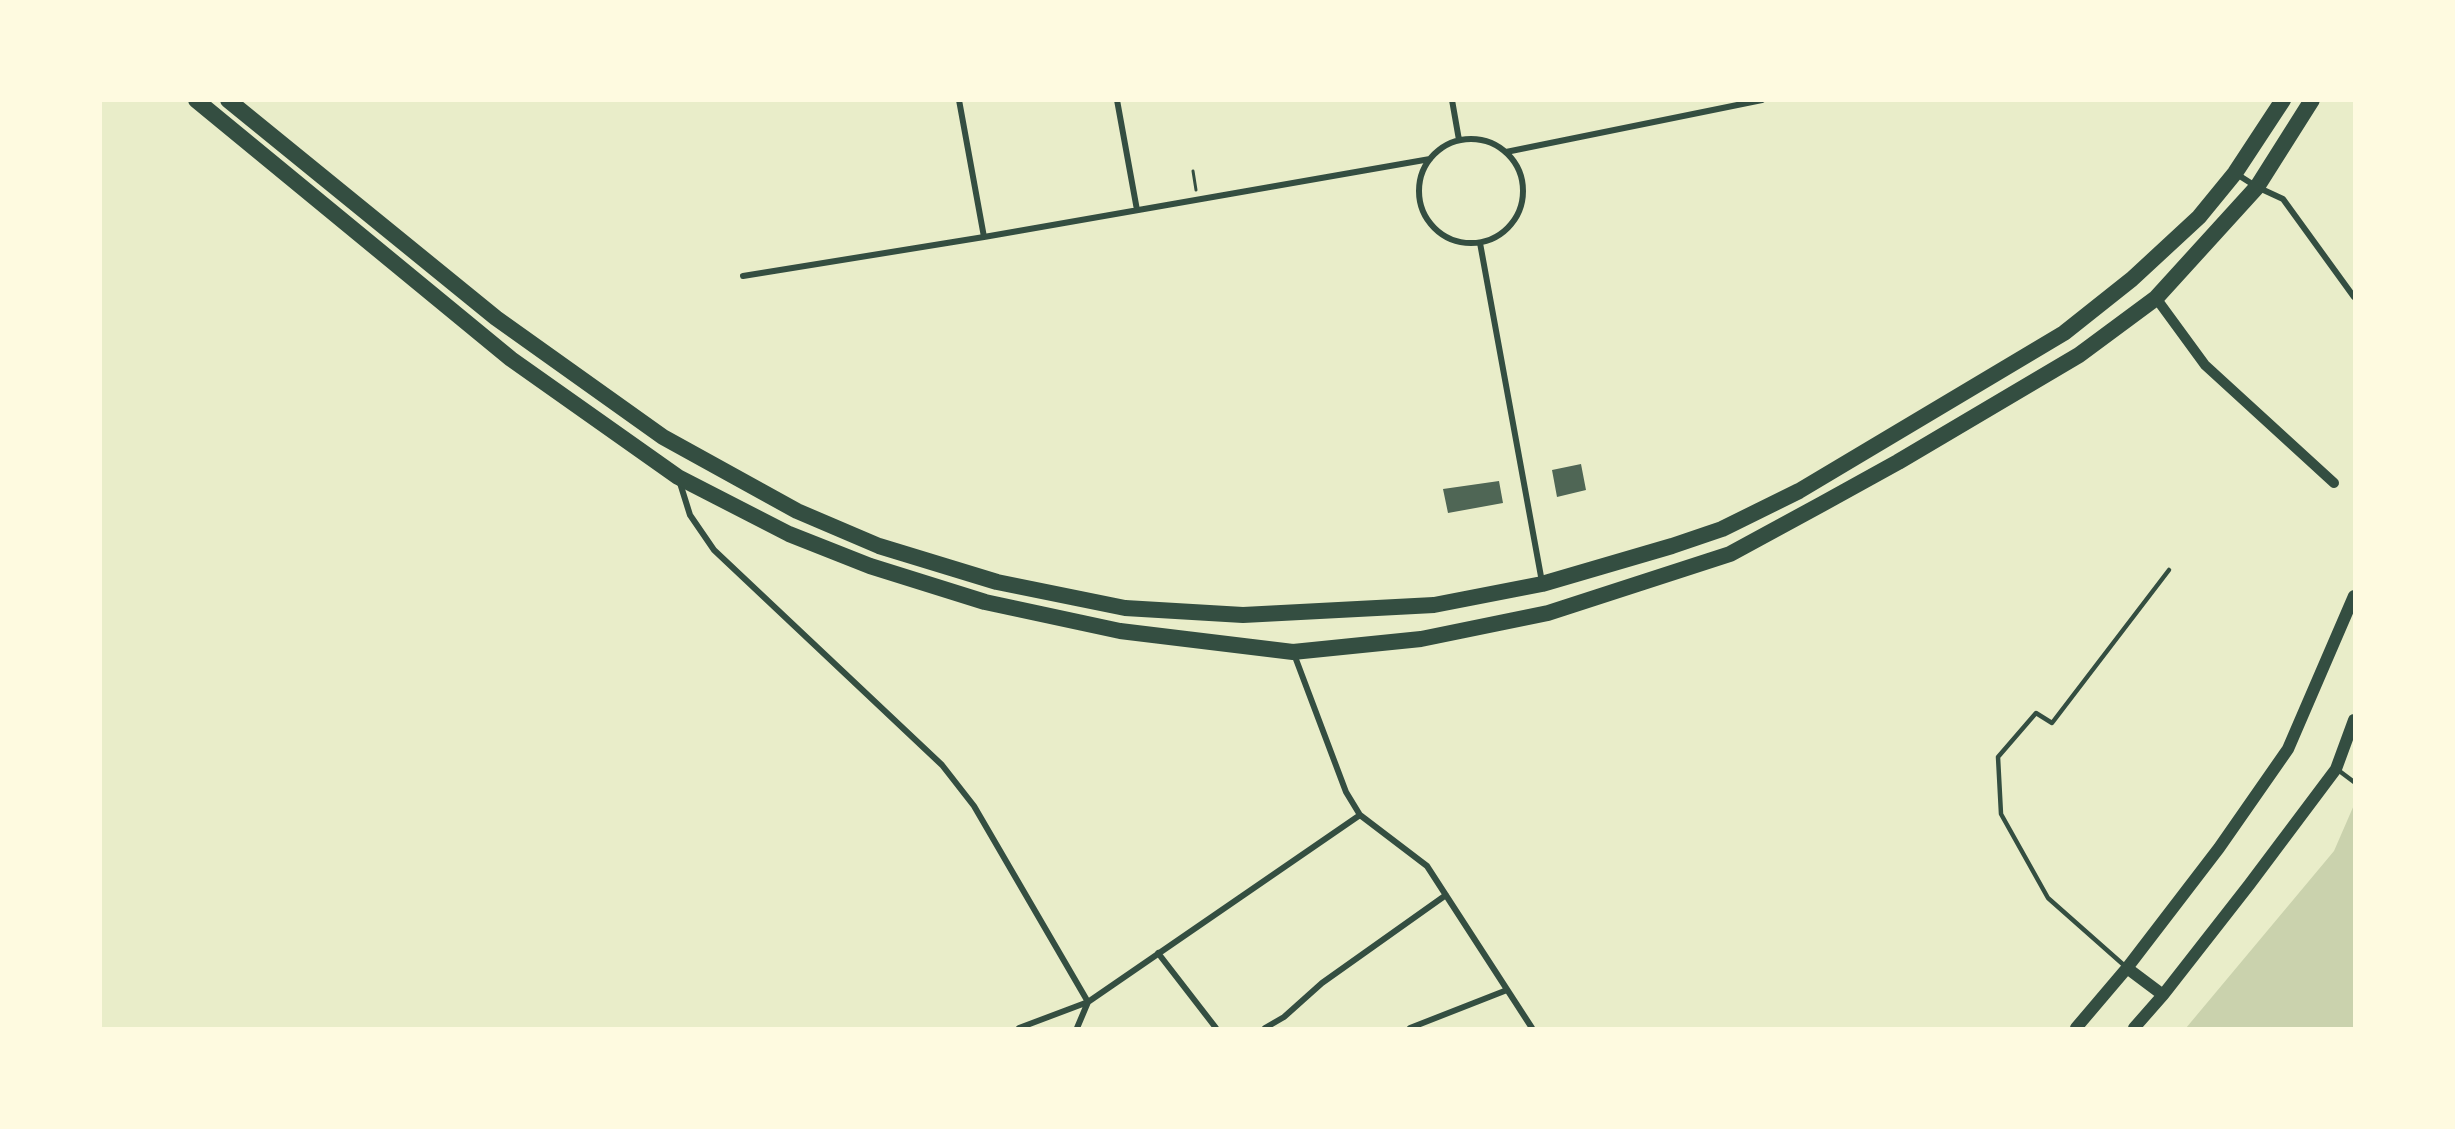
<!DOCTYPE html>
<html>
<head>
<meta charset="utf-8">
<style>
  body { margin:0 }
  #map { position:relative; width:2455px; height:1129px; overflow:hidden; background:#e9edc9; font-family:"Fira Sans Condensed",sans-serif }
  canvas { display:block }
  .frame { position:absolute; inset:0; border:102px solid #fefae0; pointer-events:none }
</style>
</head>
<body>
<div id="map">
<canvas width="2455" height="1129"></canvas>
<div class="frame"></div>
</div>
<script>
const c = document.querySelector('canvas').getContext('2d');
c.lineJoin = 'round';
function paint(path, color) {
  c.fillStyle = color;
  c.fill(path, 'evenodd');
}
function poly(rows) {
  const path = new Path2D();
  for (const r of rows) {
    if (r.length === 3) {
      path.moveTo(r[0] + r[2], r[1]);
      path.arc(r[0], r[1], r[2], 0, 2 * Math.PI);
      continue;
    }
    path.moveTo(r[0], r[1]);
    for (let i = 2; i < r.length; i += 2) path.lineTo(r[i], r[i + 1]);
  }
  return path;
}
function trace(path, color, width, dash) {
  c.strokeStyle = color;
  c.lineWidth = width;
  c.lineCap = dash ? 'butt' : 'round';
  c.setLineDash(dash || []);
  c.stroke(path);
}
const green = poly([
  [2354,805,2354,1028,2186,1028,2334,851]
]);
const building = poly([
  [1581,464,1586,490,1557,497,1552,470],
  [1499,481,1503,503,1448,513,1443,489]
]);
const path = poly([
  [1193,171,1196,190]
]);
const service = poly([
  [2338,770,2354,782],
  [2126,967,2048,898,2001,814,1998,757,2036,713,2052,723,2169,570]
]);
const minor = poly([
  [959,100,984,237],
  [1117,100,1137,210],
  [1452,100,1459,140],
  [1471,191,52],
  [1506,152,1762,100],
  [2235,173,2257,187,2283,199,2354,297],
  [1480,243,1542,582],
  [743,276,984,237,1430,159],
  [680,483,690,515,714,550,942,765,974,806,1088,1002,1077,1028],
  [1294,654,1346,792,1360,815,1427,866,1532,1028],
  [1158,953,1216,1028],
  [1019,1028,1088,1002,1360,815],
  [1265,1028,1284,1017,1322,983,1446,895],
  [1410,1028,1507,990]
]);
const tertiary = poly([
  [2156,298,2205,365,2334,483]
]);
const secondary = poly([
  [2122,974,2127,968,2163,995],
  [2076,1028,2127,968,2219,848,2288,749,2354,596],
  [2134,1028,2163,995,2249,885,2336,769,2354,720]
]);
const trunk = poly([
  [196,100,511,359,678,477,789,534,870,566,985,602,1120,631,1293,652,1421,639,1548,613,1730,554,1822,504,1898,462,2079,355,2156,298,2257,187,2312,100],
  [228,100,496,318,663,437,797,511,879,546,997,582,1125,608,1243,615,1434,605,1542,584,1672,546,1722,529,1799,491,2064,333,2132,279,2199,217,2235,173,2283,100]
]);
paint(green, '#cad2ad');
paint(building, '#4f6655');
trace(path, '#344e41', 3);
trace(service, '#344e41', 4.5);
trace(minor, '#344e41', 6);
trace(tertiary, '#344e41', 10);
trace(secondary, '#344e41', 12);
trace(trunk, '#344e41', 16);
</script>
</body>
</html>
